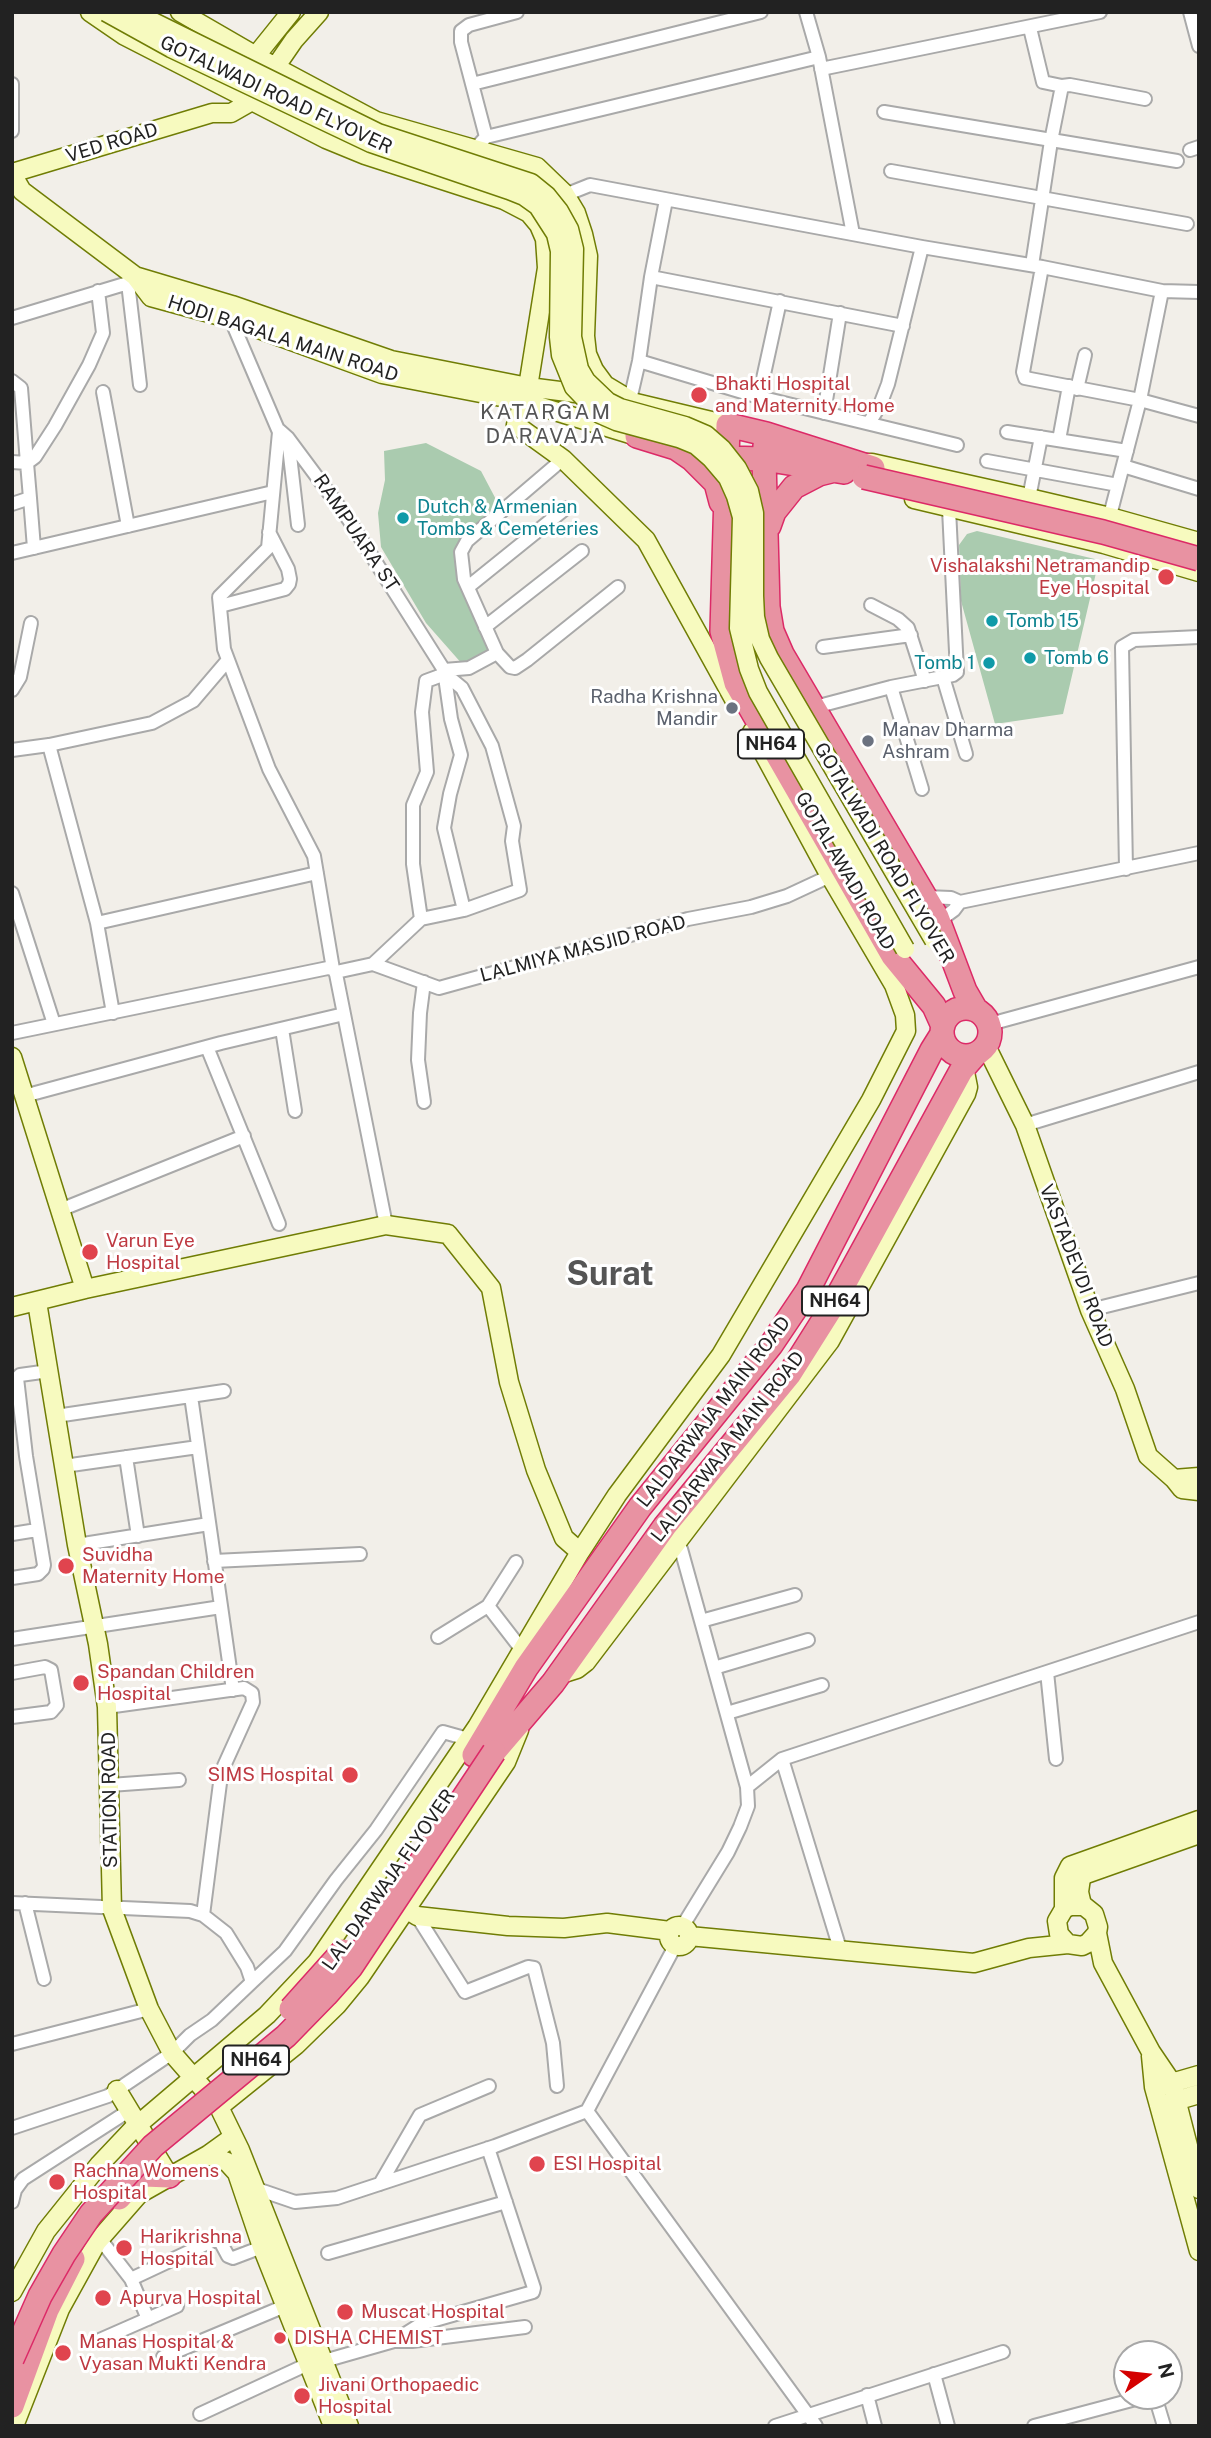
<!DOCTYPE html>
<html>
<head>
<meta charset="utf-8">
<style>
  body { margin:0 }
  #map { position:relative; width:1211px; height:2438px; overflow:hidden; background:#f2efe9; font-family:"Public Sans",sans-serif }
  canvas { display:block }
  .frame { position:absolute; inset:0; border:14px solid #222; pointer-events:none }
  .north { position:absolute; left:1113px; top:2340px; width:70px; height:70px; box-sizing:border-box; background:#fff; border:2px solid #a7a7a7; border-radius:50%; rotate:76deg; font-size:19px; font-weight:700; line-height:28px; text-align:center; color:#222 }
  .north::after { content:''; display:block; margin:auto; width:24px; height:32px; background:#d40000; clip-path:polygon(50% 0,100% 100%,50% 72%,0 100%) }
</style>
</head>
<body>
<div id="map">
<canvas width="1211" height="2438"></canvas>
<div class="frame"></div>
<div class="north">N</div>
</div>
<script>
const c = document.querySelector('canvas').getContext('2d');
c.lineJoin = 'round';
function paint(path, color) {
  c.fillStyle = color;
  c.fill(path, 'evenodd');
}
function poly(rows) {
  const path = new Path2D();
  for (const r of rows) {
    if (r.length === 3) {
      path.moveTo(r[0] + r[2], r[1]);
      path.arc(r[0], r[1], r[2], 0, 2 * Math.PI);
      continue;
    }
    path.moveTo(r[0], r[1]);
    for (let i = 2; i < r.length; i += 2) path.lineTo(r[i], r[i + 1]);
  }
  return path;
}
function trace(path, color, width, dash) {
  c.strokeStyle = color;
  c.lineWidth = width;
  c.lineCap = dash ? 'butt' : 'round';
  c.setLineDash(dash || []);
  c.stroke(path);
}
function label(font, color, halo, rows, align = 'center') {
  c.font = font + ' "Public Sans",sans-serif';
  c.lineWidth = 6;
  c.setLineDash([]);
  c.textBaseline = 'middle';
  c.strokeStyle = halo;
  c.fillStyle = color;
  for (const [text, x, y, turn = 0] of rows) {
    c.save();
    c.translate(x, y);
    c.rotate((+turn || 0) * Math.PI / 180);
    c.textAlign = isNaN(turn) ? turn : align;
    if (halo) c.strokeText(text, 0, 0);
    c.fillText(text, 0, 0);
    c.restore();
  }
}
const cemetery = poly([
  [426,443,481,471,500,507,459,551,494,652,463,665,426,623,381,547,378,513,385,480,384,451],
  [977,531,1099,560,1063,714,995,724,961,601,959,545,967,534]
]);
const street = poly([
  [806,12,819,57,853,234],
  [1190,12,1199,46],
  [1030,28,1043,82,1062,86],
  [821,69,1100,12],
  [12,84,12,131],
  [472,84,761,12],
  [884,112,1177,161],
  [486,137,461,42,461,31,469,25,517,12],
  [1190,150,1199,147],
  [473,151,486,137,819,57],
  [891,171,1187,224],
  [560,197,590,185,922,247,1042,267,1162,291,1140,400,1108,523],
  [1032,265,1051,141,1062,86,1070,85,1145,99],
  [1042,267,1023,372,1025,378,1140,400,1199,416],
  [651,277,903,326],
  [128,283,140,385],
  [1162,291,1199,292],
  [229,315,279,432,268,548,219,597,224,649,269,769,314,856,333,969],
  [12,318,128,283,135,276],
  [639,361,759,397,957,445],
  [12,381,21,388,27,463],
  [1077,389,1085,355],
  [103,392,128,526],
  [759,397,780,301],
  [630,400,639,361,651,277,666,200],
  [824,413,840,313],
  [869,423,880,405,888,384,922,247],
  [279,430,288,438,349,520,444,670,451,719,461,755,450,794,444,828,464,910],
  [1007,432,1127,451],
  [288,438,298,525],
  [1059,440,1069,386],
  [987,461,1118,485],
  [12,462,27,463,30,498],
  [27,463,35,457,55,426,89,365,103,333,98,291],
  [1123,466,1199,489],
  [1029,498,1041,437],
  [12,504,30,498,34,548],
  [12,553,273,492],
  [468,587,566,508],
  [871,605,898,619,908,628,925,681],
  [220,606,285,589,289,584,290,579,288,569,269,532],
  [485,627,582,551],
  [823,647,911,635],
  [497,653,510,667,515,668,527,660,618,587],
  [444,670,469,668,497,653,464,579,461,552,467,541,563,459],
  [943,677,966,754],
  [891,687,922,789],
  [12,690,20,677,31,623],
  [815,707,891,687,953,675,957,672,949,509],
  [49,745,97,923,113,1013],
  [12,750,49,745,152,723,193,701,228,660],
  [1126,869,1122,647,1134,640,1199,637],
  [12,893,54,1024],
  [926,897,951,898,960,902,954,910,939,921],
  [960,902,1199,853],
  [97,923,317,873],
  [373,964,421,919,464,910,520,890,512,841,514,826,492,746,462,688,445,674,426,681,422,712,427,772,413,805,413,864,421,919],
  [336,972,373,964,439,988,688,919,751,907,787,896,830,876],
  [424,982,420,1013,418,1060,424,1102],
  [990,1024,1199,967],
  [282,1029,295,1111],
  [12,1033,328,968,333,969,336,974,386,1225],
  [207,1047,279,1224],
  [24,1096,221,1043,344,1014],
  [1025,1125,1199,1072],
  [60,1210,244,1136],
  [1090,1310,1199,1283],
  [191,1396,233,1690],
  [56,1416,224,1391],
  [126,1457,138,1536],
  [64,1466,198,1447],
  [12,1534,37,1530],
  [673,1538,681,1549,701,1621,747,1787,748,1806,740,1827,728,1852,682,1927],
  [77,1545,209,1524],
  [214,1561,360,1554],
  [12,1578,38,1574,43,1569,44,1565,26,1456,17,1378,20,1375,49,1371],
  [488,1606,522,1650],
  [701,1621,795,1595],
  [438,1637,488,1606,516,1562],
  [12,1639,221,1607],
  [714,1668,808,1640],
  [1047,1672,1056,1759],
  [12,1673,45,1667,51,1670,57,1705,51,1712,12,1717],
  [107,1707,244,1688,252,1693,253,1702,224,1766,220,1783,203,1915],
  [727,1713,822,1685],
  [110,1785,179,1780],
  [747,1787,782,1759],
  [12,1903,190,1911,203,1915,226,1933,247,1967,252,1982,285,1951,336,1880,376,1830,443,1732,468,1739],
  [25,1903,44,1979],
  [417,1916,465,1992,528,1967,534,1968,553,2043,557,2086],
  [840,1949,782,1759,1199,1622],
  [12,2044,149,2009],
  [587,2111,816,2426],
  [12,2128,108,2096,172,2053,190,2035,212,2020,252,1982],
  [380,2184,420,2115,489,2086],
  [257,2189,295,2202,337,2198,495,2146,587,2111,675,1946],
  [12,2202,15,2190,23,2179,130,2110],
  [100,2239,131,2279,148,2319],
  [328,2253,506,2202],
  [131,2279,212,2241,220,2241,228,2256,233,2258,262,2247],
  [394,2341,412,2341,525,2327],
  [95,2342,177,2306],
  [1142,2349,1143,2354],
  [163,2357,285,2306],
  [324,2361,394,2341,421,2324,533,2292,534,2288,488,2148],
  [934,2374,948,2426],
  [867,2395,875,2426],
  [1155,2396,1164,2426],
  [200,2414,308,2364],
  [775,2426,1003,2352],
  [1034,2426,1147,2396]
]);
const secondary = poly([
  [90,12,125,36,326,139,365,155,504,200,529,213,539,225,545,239,547,268,528,387,516,425,563,459,646,540,735,701],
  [180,12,275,67,376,121,537,167,564,193,576,213,583,234,588,256,585,336,587,354,594,370,605,385,630,400],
  [250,63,291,12],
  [12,173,212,113,231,113,252,101,294,40,319,12],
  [12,174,22,191,135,276,151,297,228,318,382,374,522,401,633,435],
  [135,276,232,305,391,360,528,387,591,395],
  [619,399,728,425],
  [862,463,872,463,1029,498,1110,517,1199,542],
  [914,499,1104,544,1199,572],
  [986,1046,1025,1125,1090,1310,1125,1389,1148,1456,1174,1479,1182,1489,1199,1491],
  [12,1057,85,1289],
  [37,1302,77,1545,98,1644,107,1707,112,1909,149,2009,172,2053,219,2107,240,2150,349,2426],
  [12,1307,85,1289,386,1225,448,1234,491,1288,509,1382,536,1470,564,1538,580,1552],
  [1174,1479,1199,1477],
  [558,1675,577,1669,586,1662,830,1341,966,1094,968,1087,964,1067],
  [1082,1905,1079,1892,1081,1878,1086,1874,1199,1834],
  [406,1909,417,1916,508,1926,564,1928,607,1923,670,1931],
  [1064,1909,1064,1878,1070,1866,1199,1820],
  [679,1936,10],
  [1097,1933,1103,1963,1151,2052,1172,2083,1199,2189],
  [689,1936,974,1963,1029,1948,1068,1944,1082,1946,1088,1943,1097,1933,1098,1927,1094,1914,1084,1906,1070,1906,1064,1909,1057,1921,1059,1934,1068,1944],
  [1151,2056,1154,2087,1199,2251],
  [1161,2086,1199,2075],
  [117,2090,169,2176],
  [1165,2104,1199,2094],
  [219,2107,296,2045,337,2005,360,1977,506,1762,519,1730],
  [208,2155,227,2162,237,2173,262,2247,333,2426],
  [12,2292,46,2231,99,2165,134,2128,267,2015,317,1962,477,1727,580,1552,617,1495,721,1355,871,1100,906,1031,905,1015,894,985,830,876,752,732],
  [14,2426,60,2309,97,2242,139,2194,208,2155,233,2137]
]);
const highway = poly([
  [766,434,764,459,768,607,772,631,782,654,937,917,965,991,976,1010],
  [637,436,676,448,692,459,716,483,721,502],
  [725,458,764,459,844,472],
  [873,468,766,434,728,425,722,631,736,683,893,956,934,1006,943,1026],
  [769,526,774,512,794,487,819,474,831,471],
  [966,1032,24],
  [494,1752,553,1683,665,1526,789,1375,830,1310,961,1071,975,1055],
  [474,1755,526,1668,640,1507,771,1345,808,1290,932,1050,942,1034],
  [119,2198,132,2183,144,2175,169,2176],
  [12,2406,47,2310,73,2259]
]);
const secondaryBridge = poly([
  [106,12,171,48,371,143,509,190,524,196,538,206,556,234,560,251,559,337,561,355,574,387,600,414,616,421,679,438,696,445,711,458,728,478,736,496,742,517,739,628,749,669,758,692,905,949],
  [133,12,378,133,531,183,547,196,559,211,569,229,574,249,572,337,579,369,586,381,608,402,620,408,685,426,706,435,722,449,737,468,749,491,754,513,754,596,755,617,760,639,769,658,934,940]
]);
const highwayBridge = poly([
  [864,477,1103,532,1199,559],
  [291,2009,343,1951],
  [12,2359,40,2296,64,2254,91,2214,153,2146,286,2036,326,1995,351,1967,494,1752]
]);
const markers = [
  [699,395,9,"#e0444e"],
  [403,518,7,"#0f9aa8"],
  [1166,577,9,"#e0444e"],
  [992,621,7,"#0f9aa8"],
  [1030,658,7,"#0f9aa8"],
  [989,663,7,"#0f9aa8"],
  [732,708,7,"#6b7280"],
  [868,741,7,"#6b7280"],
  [90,1252,9,"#e0444e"],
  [66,1566,9,"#e0444e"],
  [81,1683,9,"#e0444e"],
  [350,1775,9,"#e0444e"],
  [537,2164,9,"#e0444e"],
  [57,2182,9,"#e0444e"],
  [124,2248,9,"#e0444e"],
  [103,2298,9,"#e0444e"],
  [345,2312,9,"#e0444e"],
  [280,2338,7,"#e0444e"],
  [63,2353,9,"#e0444e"],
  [302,2396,9,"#e0444e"]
];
const shields = [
  [771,744,66],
  [835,1301,66],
  [256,2060,66]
];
const shieldNames = [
  ["NH64",771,744],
  ["NH64",835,1301],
  ["NH64",256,2060]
];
const streetNames = [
  ["GOTALWADI ROAD FLYOVER",276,95,25],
  ["VED ROAD",112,143,-17],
  ["HODI BAGALA MAIN ROAD",283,339,18],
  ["RAMPUARA ST",356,533,56],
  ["GOTALWADI ROAD FLYOVER",884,853,59],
  ["GOTALAWADI ROAD",845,871,60],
  ["LALMIYA MASJID ROAD",583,949,-15],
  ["VASTADEVDI ROAD",1076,1266,69],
  ["LALDARWAJA MAIN ROAD",714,1412,-52],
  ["LALDARWAJA MAIN ROAD",728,1447,-52],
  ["STATION ROAD",110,1800,-91],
  ["LAL DARWAJA FLYOVER",389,1880,-55]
];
const healthNames = [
  ["Bhakti Hospital",715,384],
  ["and Maternity Home",715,406],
  ["Vishalakshi Netramandip",1150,566,"right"],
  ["Eye Hospital",1150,588,"right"],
  ["Varun Eye",106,1241],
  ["Hospital",106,1263],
  ["Suvidha",82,1555],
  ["Maternity Home",82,1577],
  ["Spandan Children",97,1672],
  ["Hospital",97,1694],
  ["SIMS Hospital",334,1775,"right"],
  ["ESI Hospital",553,2164],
  ["Rachna Womens",73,2171],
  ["Hospital",73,2193],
  ["Harikrishna",140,2237],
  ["Hospital",140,2259],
  ["Apurva Hospital",119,2298],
  ["Muscat Hospital",361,2312],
  ["DISHA CHEMIST",294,2338],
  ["Manas Hospital &",79,2342],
  ["Vyasan Mukti Kendra",79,2364],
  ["Jivani Orthopaedic",318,2385],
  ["Hospital",318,2407]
];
const cultureNames = [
  ["Dutch & Armenian",417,507],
  ["Tombs & Cemeteries",417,529],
  ["Tomb 15",1006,621],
  ["Tomb 6",1044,658],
  ["Tomb 1",975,663,"right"]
];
const worshipNames = [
  ["Radha Krishna",718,697],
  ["Mandir",718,719],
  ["Manav Dharma",882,730,"left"],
  ["Ashram",882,752,"left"]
];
const neighbourhoodNames = [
  ["KATARGAM",546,413],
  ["DARAVAJA",546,437]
];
const townNames = [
  ["Surat",610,1275]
];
paint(cemetery, '#aacbaf');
trace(street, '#a9a9a9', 16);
trace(secondary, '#707d05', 21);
trace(highway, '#dc2a67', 26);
trace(street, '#fff', 12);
trace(secondary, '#f7fabf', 18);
trace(highway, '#e892a2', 23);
trace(secondaryBridge, '#707d05', 21, []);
trace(highwayBridge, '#dc2a67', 26, []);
trace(secondaryBridge, '#f7fabf', 18);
trace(highwayBridge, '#e892a2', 23);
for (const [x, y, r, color] of markers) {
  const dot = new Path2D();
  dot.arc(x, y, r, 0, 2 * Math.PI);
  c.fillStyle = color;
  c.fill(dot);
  trace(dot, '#fff', 2.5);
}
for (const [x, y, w] of shields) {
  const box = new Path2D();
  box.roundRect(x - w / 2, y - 14.5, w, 29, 5);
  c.fillStyle = '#fff';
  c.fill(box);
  trace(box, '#222', 2);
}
label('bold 18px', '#222', null, shieldNames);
label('19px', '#222', '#fff', streetNames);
label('19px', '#be3a42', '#fff', healthNames, 'left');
label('19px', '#0d838f', '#fff', cultureNames, 'left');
label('19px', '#5b616d', '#fff', worshipNames, 'right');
c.letterSpacing = '2px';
label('21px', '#555', '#fff', neighbourhoodNames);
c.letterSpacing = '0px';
label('bold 33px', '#555', '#fff', townNames);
</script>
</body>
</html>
